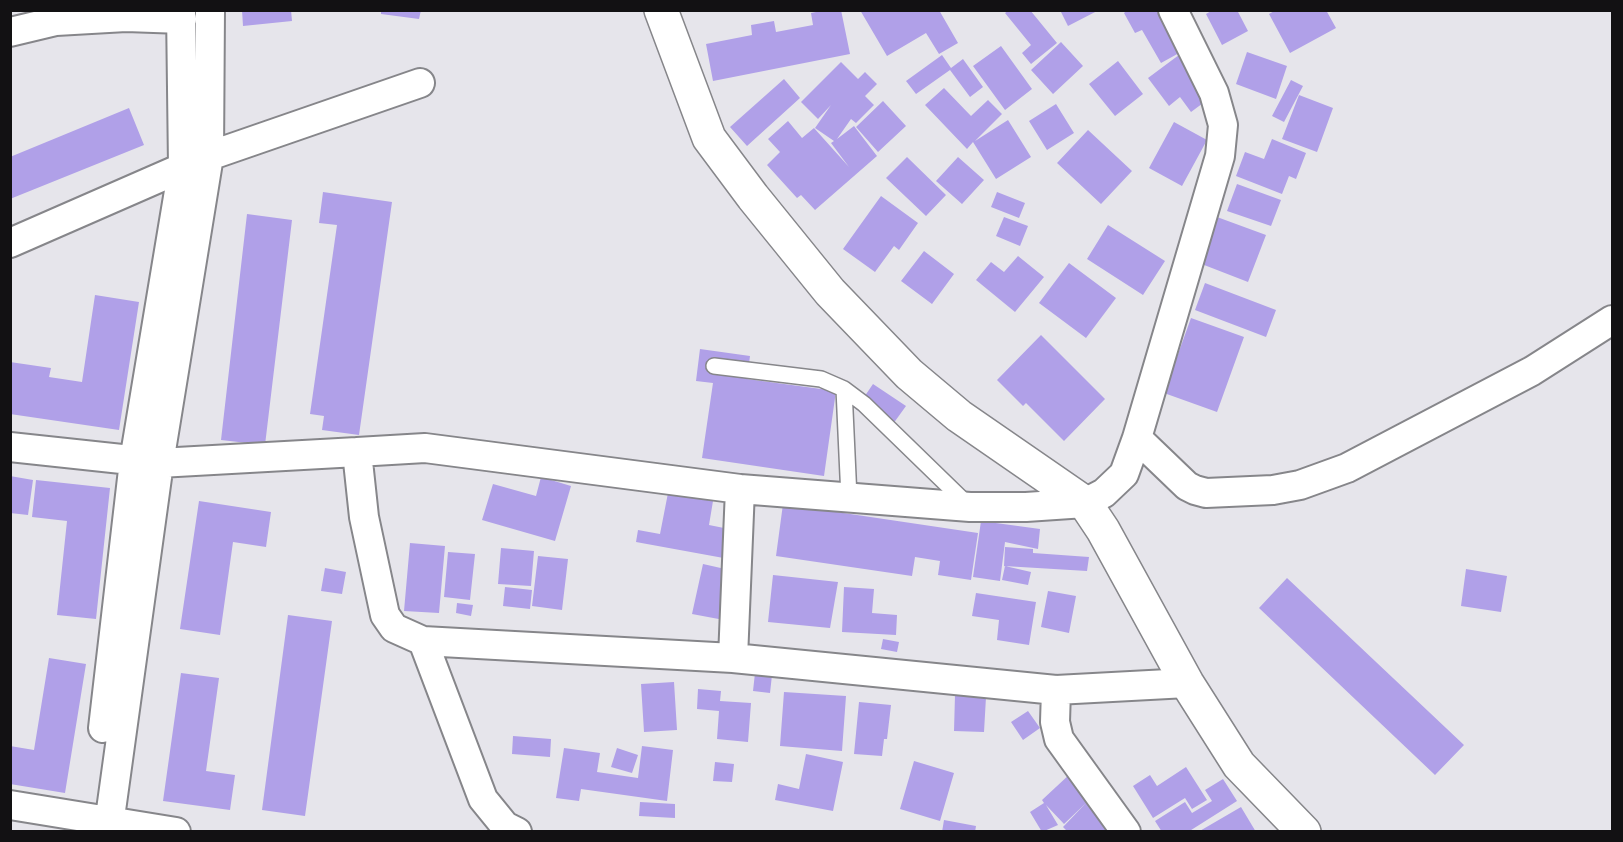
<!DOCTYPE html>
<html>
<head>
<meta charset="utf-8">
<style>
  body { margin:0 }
  #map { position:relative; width:1623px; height:842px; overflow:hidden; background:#e6e5eb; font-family:Figtree,sans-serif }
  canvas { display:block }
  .frame { position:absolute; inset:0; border:12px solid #121113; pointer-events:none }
</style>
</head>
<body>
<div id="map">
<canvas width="1623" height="842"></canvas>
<div class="frame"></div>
</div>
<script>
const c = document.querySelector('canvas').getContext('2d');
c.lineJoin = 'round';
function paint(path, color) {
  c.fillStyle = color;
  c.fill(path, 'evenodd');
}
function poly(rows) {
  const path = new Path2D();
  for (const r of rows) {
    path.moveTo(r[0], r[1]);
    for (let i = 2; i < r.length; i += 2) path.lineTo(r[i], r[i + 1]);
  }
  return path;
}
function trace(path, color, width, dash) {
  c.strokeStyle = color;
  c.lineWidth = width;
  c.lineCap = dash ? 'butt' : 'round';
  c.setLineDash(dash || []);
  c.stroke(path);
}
const building = poly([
  [242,10,291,10,292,21,243,26],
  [381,10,421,10,419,19,381,14],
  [826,10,841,10,850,54,713,81,706,44,752,35,751,25,774,21,776,32,813,25,811,13],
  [860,10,939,10,958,43,939,54,926,33,887,56],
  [1009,10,1030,10,1057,43,1031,64,1022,53,1031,45,1005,13],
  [1060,10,1099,10,1068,26],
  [1127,10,1169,10,1190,47,1161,63,1142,30,1135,33,1124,13],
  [1213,10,1237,10,1248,31,1222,45,1206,14],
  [1276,10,1326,10,1336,28,1290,53,1269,14],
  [1061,42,1083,66,1053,94,1031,70],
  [1001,46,1032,89,1005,110,973,66],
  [1187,49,1218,92,1191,112,1180,97,1169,106,1148,78],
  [1247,52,1287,66,1276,99,1236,84],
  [942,55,951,68,963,59,983,87,970,97,950,70,916,94,906,81],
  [1118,61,1143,94,1115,116,1089,84],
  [841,62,858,79,865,72,877,84,865,96,874,105,856,123,851,119,837,139,854,126,877,156,815,210,801,195,797,198,767,165,780,152,768,139,788,121,802,138,814,128,849,167,831,143,834,141,815,128,831,105,818,119,801,102],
  [784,79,800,98,747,146,730,127],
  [1291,80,1303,86,1284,122,1272,116],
  [944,88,971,116,988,100,1002,114,975,141,1008,120,1031,157,996,179,973,142,967,149,925,105],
  [1299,95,1333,108,1317,152,1282,139],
  [883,101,906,126,878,152,856,127],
  [1056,104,1074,133,1047,150,1029,121],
  [129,108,144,145,10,199,10,157],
  [1174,122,1207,140,1182,186,1149,168],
  [1088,130,1132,171,1101,204,1057,163],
  [1272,139,1306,153,1296,179,1289,176,1282,194,1236,176,1245,152,1264,159],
  [907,157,946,195,926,216,886,178],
  [958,157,984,180,962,204,936,181],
  [1237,184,1281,200,1271,226,1227,211],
  [323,192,392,202,359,435,322,430,324,416,310,414,337,225,319,223],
  [997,192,1025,203,1019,218,991,207],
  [881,196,918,223,899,250,894,246,875,272,843,249],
  [247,214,292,220,265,445,221,440],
  [1004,217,1028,226,1020,246,996,236],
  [1217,217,1266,235,1248,282,1199,263],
  [1108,225,1165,261,1143,295,1087,259],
  [924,251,954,274,932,304,901,281],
  [1018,256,1044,277,1015,312,976,280,991,262,1004,272],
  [1069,263,1116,298,1086,338,1039,303],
  [1205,283,1276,310,1266,337,1195,310],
  [95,295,139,302,119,430,10,414,10,362,51,368,49,377,82,382],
  [1191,318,1244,337,1217,412,1164,393],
  [1041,335,1105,399,1064,441,1026,403,1023,406,997,380],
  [700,349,750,356,747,379,836,391,824,476,702,458,713,383,696,381],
  [873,384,906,406,893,424,868,418,856,409],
  [10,476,33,480,28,515,10,513],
  [541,477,571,486,555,541,482,520,493,484,536,496],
  [36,480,110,488,96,619,57,615,67,521,32,517],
  [668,493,713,501,709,525,734,530,729,559,636,542,638,530,660,534],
  [199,501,271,512,266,547,233,542,220,635,180,629],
  [783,504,978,533,971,580,938,575,940,561,915,557,912,576,776,556],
  [981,521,1040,529,1038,549,1005,542,1000,581,973,577],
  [410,543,445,546,439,613,404,611],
  [1005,547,1033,549,1033,553,1089,557,1087,571,1004,566],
  [501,548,534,551,531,586,498,584],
  [448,552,475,554,470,600,444,597],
  [538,556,568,559,562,610,532,606],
  [703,564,734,571,724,620,692,614],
  [1005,566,1031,572,1028,585,1002,580],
  [325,568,346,572,342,594,321,591],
  [1466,569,1507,576,1501,612,1461,606],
  [773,575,838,582,830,628,768,622],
  [1287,578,1464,745,1435,775,1259,608],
  [505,587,532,590,530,609,503,606],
  [844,587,874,589,872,613,897,615,896,635,842,632],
  [1048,591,1076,596,1069,633,1041,627],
  [976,593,1036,602,1029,645,997,640,999,620,972,616],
  [457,603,473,605,471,616,456,613],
  [288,615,332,621,305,816,262,810],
  [883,639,899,642,897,652,881,649],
  [49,658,86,664,65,793,10,784,10,746,34,750],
  [181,673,219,678,206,771,235,775,230,810,163,801],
  [755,673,772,675,770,693,753,691],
  [674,682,677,730,644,732,641,684],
  [698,689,721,691,720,701,751,703,748,742,717,739,719,711,697,709],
  [784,692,846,696,842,751,780,746],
  [955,695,986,697,984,732,954,731],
  [859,702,891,705,887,739,884,739,882,756,854,754],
  [1028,711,1040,728,1023,740,1011,722],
  [513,736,551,739,550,757,512,754],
  [642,746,673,750,667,801,581,789,579,801,556,798,564,748,600,753,597,772,638,778],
  [617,748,638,755,632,773,611,767],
  [806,754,843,762,833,811,775,800,778,784,799,789],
  [914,761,954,773,940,821,900,809],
  [715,762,734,764,732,782,713,781],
  [1186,767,1207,800,1192,809,1185,798,1153,818,1133,786,1150,775,1157,786],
  [1071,773,1111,822,1105,829,1108,832,1068,832,1063,827,1086,803,1064,824,1046,805,1058,825,1042,832,1030,812,1044,803,1042,800],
  [1223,779,1237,801,1188,832,1162,832,1155,821,1185,802,1192,813,1212,801,1205,790],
  [640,802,675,804,675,818,639,816],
  [1241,807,1256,832,1198,832],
  [944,820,976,826,975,832,942,832]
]);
const lane = poly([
  [714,366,821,379,844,389,864,404,968,505],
  [844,389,849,498]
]);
const street = poly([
  [1173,10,1214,93,1223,125,1220,156,1137,438,1124,474,1104,493,1085,503,1026,507,970,507,740,489,425,448,357,452,364,517,385,615,394,628,423,641,733,658,1056,690,1187,683],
  [10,32,56,21,126,17,182,19],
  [10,243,209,156,420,83],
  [1137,438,1187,486,1195,490,1206,493,1273,490,1300,485,1347,468,1532,371,1612,320],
  [10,447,159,463,357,452],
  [423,641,483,799,505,826,517,832],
  [733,658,740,489],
  [1056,690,1055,722,1059,739,1126,832],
  [103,728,134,461,183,167,181,10],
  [10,805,176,832],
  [108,832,159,463,209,156,210,10]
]);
const secondary = poly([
  [661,10,709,138,753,197,830,292,909,374,959,416,1085,503,1103,530,1187,683,1239,765,1304,832]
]);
paint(building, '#b0a0e8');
trace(lane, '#86868a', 18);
trace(street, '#86868a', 32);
trace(secondary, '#86868a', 36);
trace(lane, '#fff', 15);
trace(street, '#fff', 28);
trace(secondary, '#fff', 33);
</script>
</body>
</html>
